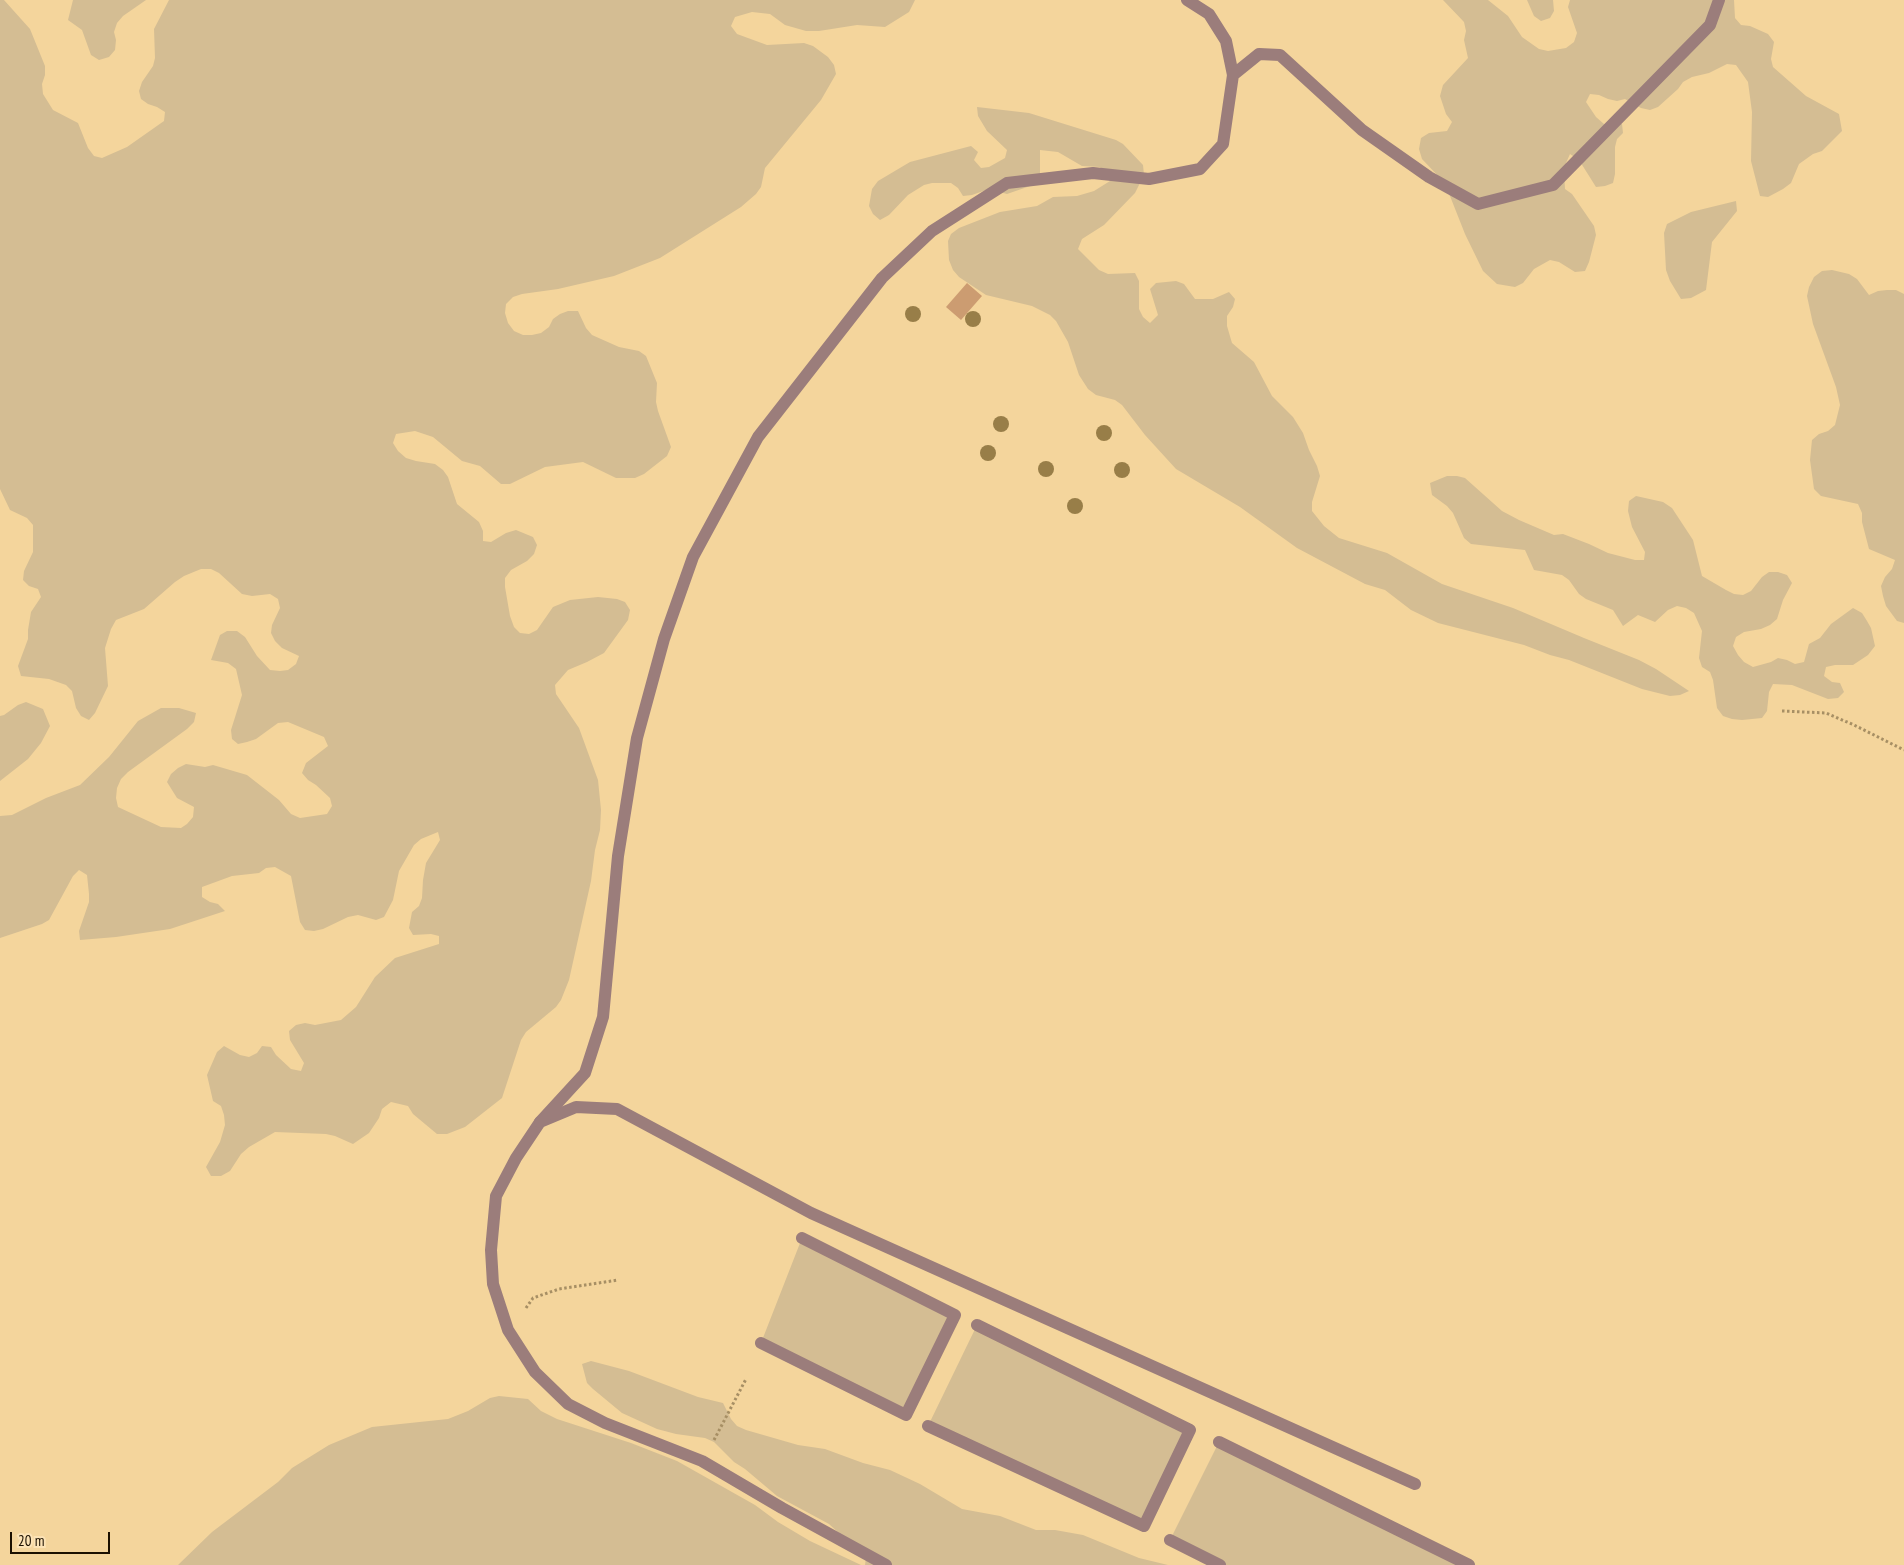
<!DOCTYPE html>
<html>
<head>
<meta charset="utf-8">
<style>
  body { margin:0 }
  #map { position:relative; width:1904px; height:1565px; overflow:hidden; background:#f4d59c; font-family:"PT Sans Narrow",sans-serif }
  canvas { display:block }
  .scale { position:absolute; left:10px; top:1532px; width:100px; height:22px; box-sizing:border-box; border:2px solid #1b1000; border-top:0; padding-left:6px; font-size:15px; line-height:18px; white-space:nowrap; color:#1b1000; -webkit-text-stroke:4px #fce3b6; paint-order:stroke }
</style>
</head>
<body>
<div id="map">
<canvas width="1904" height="1565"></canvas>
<div class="scale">20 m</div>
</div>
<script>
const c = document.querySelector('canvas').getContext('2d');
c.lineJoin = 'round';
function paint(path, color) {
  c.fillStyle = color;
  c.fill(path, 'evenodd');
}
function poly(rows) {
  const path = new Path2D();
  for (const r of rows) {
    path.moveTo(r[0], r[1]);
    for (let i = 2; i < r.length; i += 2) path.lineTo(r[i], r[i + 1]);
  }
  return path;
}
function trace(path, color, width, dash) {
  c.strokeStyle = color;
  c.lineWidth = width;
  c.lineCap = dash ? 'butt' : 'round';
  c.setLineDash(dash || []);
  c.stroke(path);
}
const green = poly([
  [0,0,4,0,30,29,45,66,45,75,42,84,43,94,53,110,78,123,88,148,94,156,102,158,127,147,164,121,165,112,157,107,148,104,141,99,139,91,142,82,153,66,155,58,154,29,169,0,915,0,909,12,885,27,857,25,819,31,806,31,785,25,770,14,752,12,735,17,731,26,737,34,767,45,804,43,813,46,828,57,834,65,836,74,821,100,765,168,761,187,756,194,741,207,660,258,614,276,558,289,522,294,513,297,506,304,505,313,508,323,514,331,523,335,532,335,541,333,549,327,553,319,560,314,568,311,578,311,586,328,592,335,619,347,639,351,646,356,657,383,656,402,658,411,671,447,667,456,644,474,635,478,616,478,583,462,545,467,510,484,501,484,480,466,462,461,433,437,415,431,396,434,393,443,398,451,406,458,416,461,435,464,443,470,448,477,457,504,479,522,483,531,483,541,491,542,506,533,516,530,533,537,537,545,534,554,527,561,511,570,505,578,505,587,510,616,514,627,520,633,529,634,537,630,553,607,570,600,598,597,617,599,625,602,630,610,628,620,604,653,587,662,568,670,555,685,556,694,579,728,598,780,601,810,600,830,595,850,591,881,569,980,561,1000,556,1007,526,1032,521,1040,502,1098,465,1127,447,1134,437,1134,413,1114,408,1106,391,1102,382,1109,379,1118,369,1133,353,1144,335,1136,326,1134,275,1132,249,1147,241,1154,230,1171,221,1176,211,1176,206,1167,220,1142,225,1125,224,1115,221,1106,213,1101,207,1075,217,1052,224,1046,240,1055,249,1057,257,1053,262,1046,271,1047,276,1055,291,1069,301,1071,304,1063,290,1040,289,1031,296,1025,305,1023,315,1025,341,1020,356,1007,375,977,395,958,439,944,439,936,431,934,413,935,409,928,412,912,419,906,422,898,423,880,426,863,440,840,438,832,421,839,414,845,399,871,393,900,384,917,376,920,358,915,348,917,323,929,314,931,305,930,300,922,291,876,275,867,266,868,259,873,232,876,202,887,202,897,210,902,218,904,225,911,170,929,116,937,80,940,79,931,89,902,89,894,87,875,79,870,73,876,49,920,42,924,0,938,0,816,12,815,46,798,80,785,109,757,138,721,161,708,179,708,196,713,194,722,187,729,128,772,121,779,117,788,116,798,118,807,161,827,181,828,187,824,193,817,194,807,177,798,167,782,171,774,178,768,186,764,205,767,213,765,247,775,279,800,291,814,300,818,327,814,332,806,330,798,316,785,308,780,302,773,306,763,328,746,324,737,288,722,278,723,256,739,247,742,238,744,232,739,231,730,242,695,236,669,228,663,211,660,220,635,227,631,237,631,245,637,257,656,270,670,280,671,288,670,296,664,299,656,282,648,275,641,271,633,272,625,280,608,278,599,270,594,252,596,242,594,219,573,211,569,201,569,184,576,175,582,144,609,116,620,111,629,105,648,108,686,95,713,89,720,81,716,76,708,72,691,66,685,49,679,21,676,18,666,28,639,28,630,31,612,41,597,38,589,29,586,23,580,24,571,33,552,33,525,27,518,10,510,0,489],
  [73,0,146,0,123,16,117,23,114,32,116,40,115,50,109,57,99,60,91,55,82,30,68,20],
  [1443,0,1488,0,1508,16,1522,37,1539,49,1548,51,1566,48,1574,42,1577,33,1568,7,1570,0,1734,0,1735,18,1741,25,1750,26,1768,34,1774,42,1771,59,1773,67,1806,96,1839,114,1842,131,1822,151,1813,154,1799,164,1791,183,1783,189,1768,197,1760,196,1751,161,1752,112,1748,82,1736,65,1727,64,1709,73,1692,77,1683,82,1678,89,1658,107,1650,110,1641,108,1625,99,1617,101,1608,99,1599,95,1590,94,1586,102,1596,117,1604,124,1622,124,1623,133,1617,139,1615,147,1615,174,1613,183,1605,186,1596,187,1579,160,1570,154,1566,163,1564,171,1565,189,1572,194,1594,226,1596,235,1589,262,1585,271,1575,272,1559,262,1550,260,1534,269,1523,283,1515,287,1497,284,1483,271,1465,234,1450,196,1441,179,1422,159,1419,149,1421,138,1429,133,1447,131,1452,122,1446,114,1440,96,1443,85,1468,58,1464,40,1466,31,1464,22],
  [1527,0,1553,0,1554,11,1550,18,1541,21,1534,16],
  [977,107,1029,113,1116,140,1123,144,1143,165,1144,175,1135,193,1104,225,1082,239,1078,249,1099,270,1108,274,1135,273,1139,281,1139,309,1143,317,1150,323,1158,315,1150,289,1156,283,1176,281,1184,284,1195,299,1213,299,1229,292,1235,299,1233,307,1227,316,1227,326,1232,343,1254,362,1272,396,1293,417,1303,433,1309,450,1317,466,1320,476,1312,502,1312,511,1324,526,1339,538,1387,553,1442,584,1513,608,1584,638,1639,660,1656,669,1689,691,1680,695,1670,696,1642,689,1569,660,1550,655,1524,645,1438,623,1411,610,1385,590,1365,584,1297,548,1240,507,1176,469,1145,435,1122,405,1115,400,1096,395,1088,389,1079,375,1068,342,1056,321,1050,315,1032,306,986,295,959,277,953,270,949,260,948,241,951,234,959,228,1000,212,1037,206,1053,197,1077,196,1094,191,1110,181,1100,167,1082,166,1058,152,1040,150,1040,178,1033,185,1007,194,989,189,972,195,963,196,958,188,951,183,932,183,924,185,908,195,889,215,880,220,873,214,869,206,872,189,878,181,910,162,971,146,978,152,974,160,981,168,989,167,1005,158,1007,150,987,131,978,116],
  [1736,201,1737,211,1712,242,1706,290,1691,298,1681,299,1670,281,1666,270,1664,233,1667,224,1691,212],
  [1832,270,1849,274,1857,279,1869,295,1878,291,1887,290,1896,290,1904,294,1904,623,1897,621,1886,606,1883,596,1881,586,1885,577,1892,569,1895,560,1869,549,1862,522,1862,513,1858,504,1821,496,1814,489,1810,460,1812,440,1819,434,1828,431,1835,425,1840,405,1836,387,1813,324,1807,296,1809,287,1814,277,1822,271],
  [1447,476,1457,476,1465,478,1502,511,1519,520,1554,535,1563,534,1589,544,1608,553,1635,560,1644,560,1645,552,1632,527,1628,511,1629,501,1636,496,1663,502,1672,508,1693,540,1702,576,1726,590,1734,594,1743,595,1751,591,1762,577,1769,572,1778,572,1787,575,1792,583,1783,600,1777,619,1770,625,1761,629,1744,632,1736,637,1733,646,1738,655,1744,662,1753,667,1771,662,1778,658,1787,660,1795,664,1804,662,1809,644,1820,638,1831,624,1853,608,1862,613,1867,621,1871,628,1875,646,1868,655,1853,665,1835,665,1826,667,1824,676,1832,682,1840,683,1844,692,1838,698,1828,699,1792,685,1773,684,1769,692,1767,711,1762,718,1742,720,1732,719,1723,716,1717,708,1713,680,1710,672,1702,667,1699,658,1702,631,1694,613,1686,608,1677,606,1668,610,1655,622,1638,615,1623,626,1613,610,1586,599,1579,594,1569,580,1562,575,1534,570,1525,550,1471,544,1464,538,1453,513,1447,506,1432,495,1430,483],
  [26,702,43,709,50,726,41,743,28,759,0,781,0,716,4,715,18,705],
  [802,1238,955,1315,906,1415,761,1343],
  [977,1325,1190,1430,1144,1526,928,1426],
  [591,1361,629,1371,698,1397,723,1403,731,1419,737,1426,746,1430,798,1445,825,1449,863,1463,890,1470,920,1484,962,1509,1000,1516,1036,1530,1055,1530,1083,1535,1139,1558,1168,1565,865,1565,866,1558,829,1524,777,1496,745,1469,734,1462,714,1442,705,1438,676,1434,657,1429,622,1413,593,1389,587,1383,582,1364],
  [499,1396,528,1399,541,1411,557,1419,631,1443,677,1461,755,1505,778,1522,810,1541,861,1565,178,1565,212,1532,278,1482,292,1468,329,1445,372,1427,448,1419,468,1411,490,1398],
  [1219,1442,1469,1565,1220,1565,1170,1540]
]);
const building = poly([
  [967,283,982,296,961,320,946,307]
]);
const path = poly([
  [1782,711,1826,713,1854,725,1904,750],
  [526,1308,533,1298,559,1289,618,1280],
  [714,1440,746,1379]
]);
const lane = poly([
  [1187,0,1209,14,1226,41,1233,75],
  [886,1565,782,1508,702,1461,605,1423,568,1404,535,1372,508,1330,493,1284,491,1250,496,1196,516,1158,540,1122,576,1107,617,1109,811,1213,1415,1484]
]);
const street = poly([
  [540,1122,585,1073,603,1017,618,856,637,738,664,639,693,557,758,437,882,278,932,231,1007,183,1093,173,1149,179,1200,169,1223,144,1233,75,1259,54,1280,55,1362,130,1429,177,1478,204,1553,185,1710,25,1719,0],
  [761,1343,906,1415,955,1315,802,1238],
  [928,1426,1144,1526,1190,1430,977,1325],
  [1219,1442,1469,1565],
  [1170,1540,1220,1565]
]);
const trees = [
  [913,314],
  [973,319],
  [1001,424],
  [1104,433],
  [988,453],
  [1046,469],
  [1122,470],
  [1075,506]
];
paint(green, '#d4bd93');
paint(building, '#cc9c71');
trace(path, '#a78f64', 3, [2.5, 2.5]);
trace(lane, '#9b7d7b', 12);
trace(street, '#9b7d7b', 12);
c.fillStyle = '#987e48';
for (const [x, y] of trees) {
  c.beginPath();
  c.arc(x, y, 8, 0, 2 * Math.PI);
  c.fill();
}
</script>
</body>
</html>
